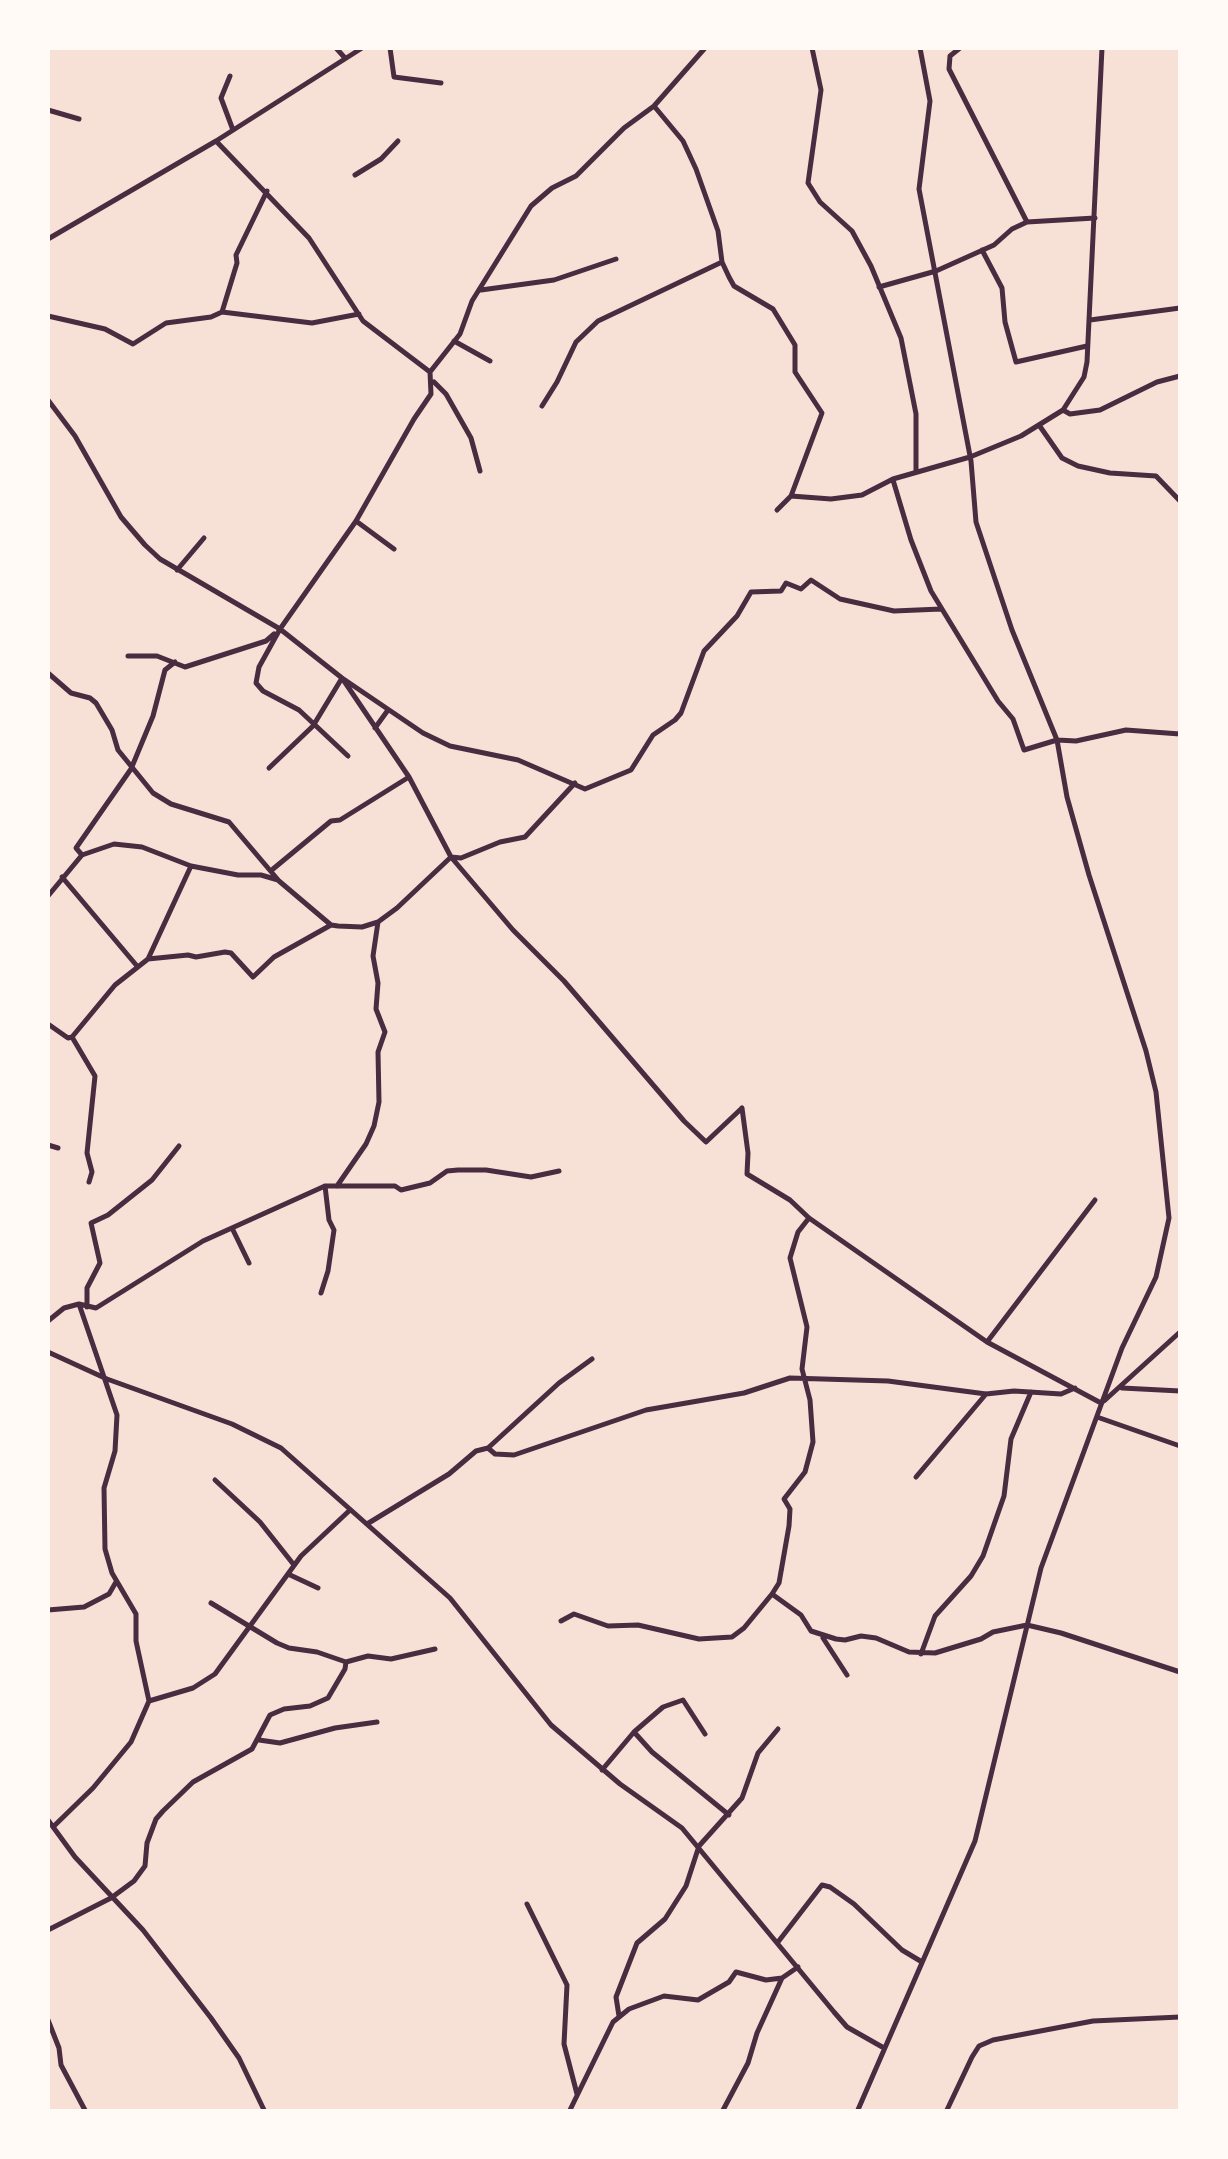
<!DOCTYPE html>
<html>
<head>
<meta charset="utf-8">
<style>
  body { margin:0 }
  #map { position:relative; width:1228px; height:2159px; overflow:hidden; background:#f7e1d7; font-family:"Archivo Narrow",sans-serif }
  canvas { display:block }
  .frame { position:absolute; inset:0; border:50px solid #fffaf5; pointer-events:none }
</style>
</head>
<body>
<div id="map">
<canvas width="1228" height="2159"></canvas>
<div class="frame"></div>
</div>
<script>
const c = document.querySelector('canvas').getContext('2d');
c.lineJoin = 'round';
function poly(rows) {
  const path = new Path2D();
  for (const r of rows) {
    path.moveTo(r[0], r[1]);
    for (let i = 2; i < r.length; i += 2) path.lineTo(r[i], r[i + 1]);
  }
  return path;
}
function trace(path, color, width, dash) {
  c.strokeStyle = color;
  c.lineWidth = width;
  c.lineCap = dash ? 'butt' : 'round';
  c.setLineDash(dash || []);
  c.stroke(path);
}
const minor = poly([
  [336,48,345,58],
  [390,48,394,77,441,83],
  [812,48,821,90,808,183,820,202,852,231,871,266,901,338,916,414,916,472],
  [960,48,950,56,949,69,1027,222],
  [230,76,221,98,233,130],
  [654,106,683,141,696,169,718,231,722,262,729,277,734,286,773,309,795,345,795,372,822,413,791,496,777,510],
  [48,110,79,119],
  [216,141,309,238,363,321,430,372,431,394,414,419,356,521,280,629,259,667,256,683,263,691,299,710,348,756],
  [355,175,381,159,398,141],
  [48,239,216,141,362,48],
  [982,250,1002,288,1005,322,1016,362,1087,346],
  [879,287,936,271,994,245,1012,229,1027,222,1095,218],
  [481,290,554,280,616,259],
  [222,312,237,263,236,255,267,191],
  [48,316,105,329,133,344,166,323,211,317,222,312,312,323,359,314],
  [1090,320,1180,308],
  [454,341,490,361],
  [430,372,460,334,472,301,531,206,552,188,576,176,624,128,654,106,705,48],
  [434,382,446,394,471,438,480,471],
  [48,400,75,436,121,517,145,545,160,559,280,629,342,678,409,777,451,857,513,930,564,981,684,1121,706,1142,742,1108],
  [542,406,557,382,576,342,598,321,722,262],
  [1063,410,1070,414,1100,410,1157,382,1180,376],
  [1039,425,1062,458,1078,466,1110,473,1156,476,1180,501],
  [893,480,911,540,931,591,998,701,1013,719,1024,750,1057,740,1076,741,1126,730,1180,734],
  [791,496,831,499,862,495,893,479,970,457,1021,436,1063,410,1084,377,1087,362,1102,48],
  [356,521,394,549],
  [177,570,204,538],
  [128,656,157,656,185,667,266,641,274,634],
  [48,673,71,693,90,698,96,703,112,730,118,750,153,793,171,804,229,822,279,881,331,925,338,926,362,927,378,922,397,908,451,857,461,858,500,842,525,837,575,783],
  [375,728,388,710],
  [269,768,313,726,342,678,423,733,450,746,518,760,585,789,631,770,653,735,675,720,681,713,704,651,737,616,751,592,781,591,786,583,801,589,811,580,840,599,894,611,941,609],
  [82,855,76,848,131,769,153,716,165,670,175,662],
  [273,869,331,821,340,820,409,777],
  [62,877,137,966],
  [48,896,82,855,114,844,142,847,191,866,238,875,261,875,278,880],
  [148,959,191,866],
  [48,1024,68,1038,72,1037,115,985,148,959,188,955,196,957,225,952,231,953,253,977,274,957,331,925],
  [72,1037,95,1076,87,1153,92,1172,89,1182],
  [742,1108,748,1153,747,1174,790,1200,809,1218,987,1342,1101,1403],
  [48,1145,58,1148],
  [337,1186,366,1144,374,1126,379,1102,378,1052,385,1032,376,1009,378,983,373,956,378,922],
  [232,1228,249,1263],
  [321,1293,328,1271,334,1230,329,1220,325,1186],
  [79,1304,117,1415,115,1451,104,1488,105,1549,112,1573,136,1614,136,1641,149,1701],
  [87,1307,87,1288,100,1263,91,1223,108,1215,152,1180,179,1146],
  [48,1321,64,1308,79,1304,96,1308,203,1241,325,1186,395,1186,401,1190,430,1183,447,1171,458,1170,486,1170,531,1177,559,1171],
  [987,1342,1095,1200],
  [48,1352,107,1379,232,1424,281,1448,450,1598,551,1725,620,1784,682,1828,834,2012,847,2027,884,2048],
  [1122,1388,1180,1391],
  [1104,1401,1180,1332],
  [1097,1417,1180,1446],
  [488,1448,495,1454,514,1455,646,1410,744,1393,790,1378,888,1381,986,1394,1014,1391,1061,1394,1075,1388],
  [916,1477,986,1394],
  [215,1480,260,1522,294,1565],
  [367,1524,449,1474,476,1451,488,1448,559,1383,592,1359],
  [288,1574,318,1588],
  [772,1594,801,1615,811,1631,836,1639,845,1640,861,1636,876,1638,909,1652,935,1653,981,1639,993,1632,1027,1625,1061,1633,1180,1672],
  [211,1603,277,1643,289,1648,317,1652,346,1662,368,1656,391,1659,435,1649],
  [48,1610,84,1607,109,1594,116,1582],
  [561,1621,574,1614,608,1626,638,1625,699,1639,732,1637,744,1628,772,1594,779,1583,789,1526,790,1509,784,1499,805,1472,813,1442,810,1400,802,1369,807,1327,790,1258,798,1232,809,1218],
  [823,1638,847,1675],
  [921,1654,935,1616,971,1576,983,1556,1004,1496,1011,1439,1031,1392],
  [634,1732,652,1752,729,1815],
  [259,1740,280,1743,335,1728,377,1722],
  [602,1770,634,1732,663,1707,683,1700,705,1734],
  [48,1820,75,1857,143,1930,211,2018,239,2058,265,2112],
  [53,1827,93,1788,131,1742,149,1701,193,1688,215,1674,301,1556,350,1510],
  [527,1904,567,1985,564,2044,577,2094],
  [48,1930,111,1898,134,1881,145,1866,147,1843,156,1819,163,1811,193,1782,252,1749,270,1715,284,1709,310,1706,328,1698,345,1669,346,1662],
  [778,1942,822,1885,830,1887,854,1904,902,1950,922,1962],
  [619,2016,616,1997,637,1943,665,1919,686,1886,699,1846,742,1798,758,1753,778,1729],
  [48,2020,59,2048,61,2065,86,2112],
  [569,2112,613,2022,629,2009,664,1996,698,2000,729,1982,736,1972,766,1980,782,1978,798,1967],
  [722,2112,748,2063,757,2033,782,1978],
  [857,2112,975,1841,1041,1568,1122,1348,1156,1277,1169,1218,1156,1092,1146,1051,1089,875,1067,797,1057,740,1012,630,976,522,971,461,919,189,930,101,920,48],
  [946,2112,972,2057,979,2046,993,2040,1093,2021,1180,2017]
]);
trace(minor, '#4a2c40', 5);
</script>
</body>
</html>
